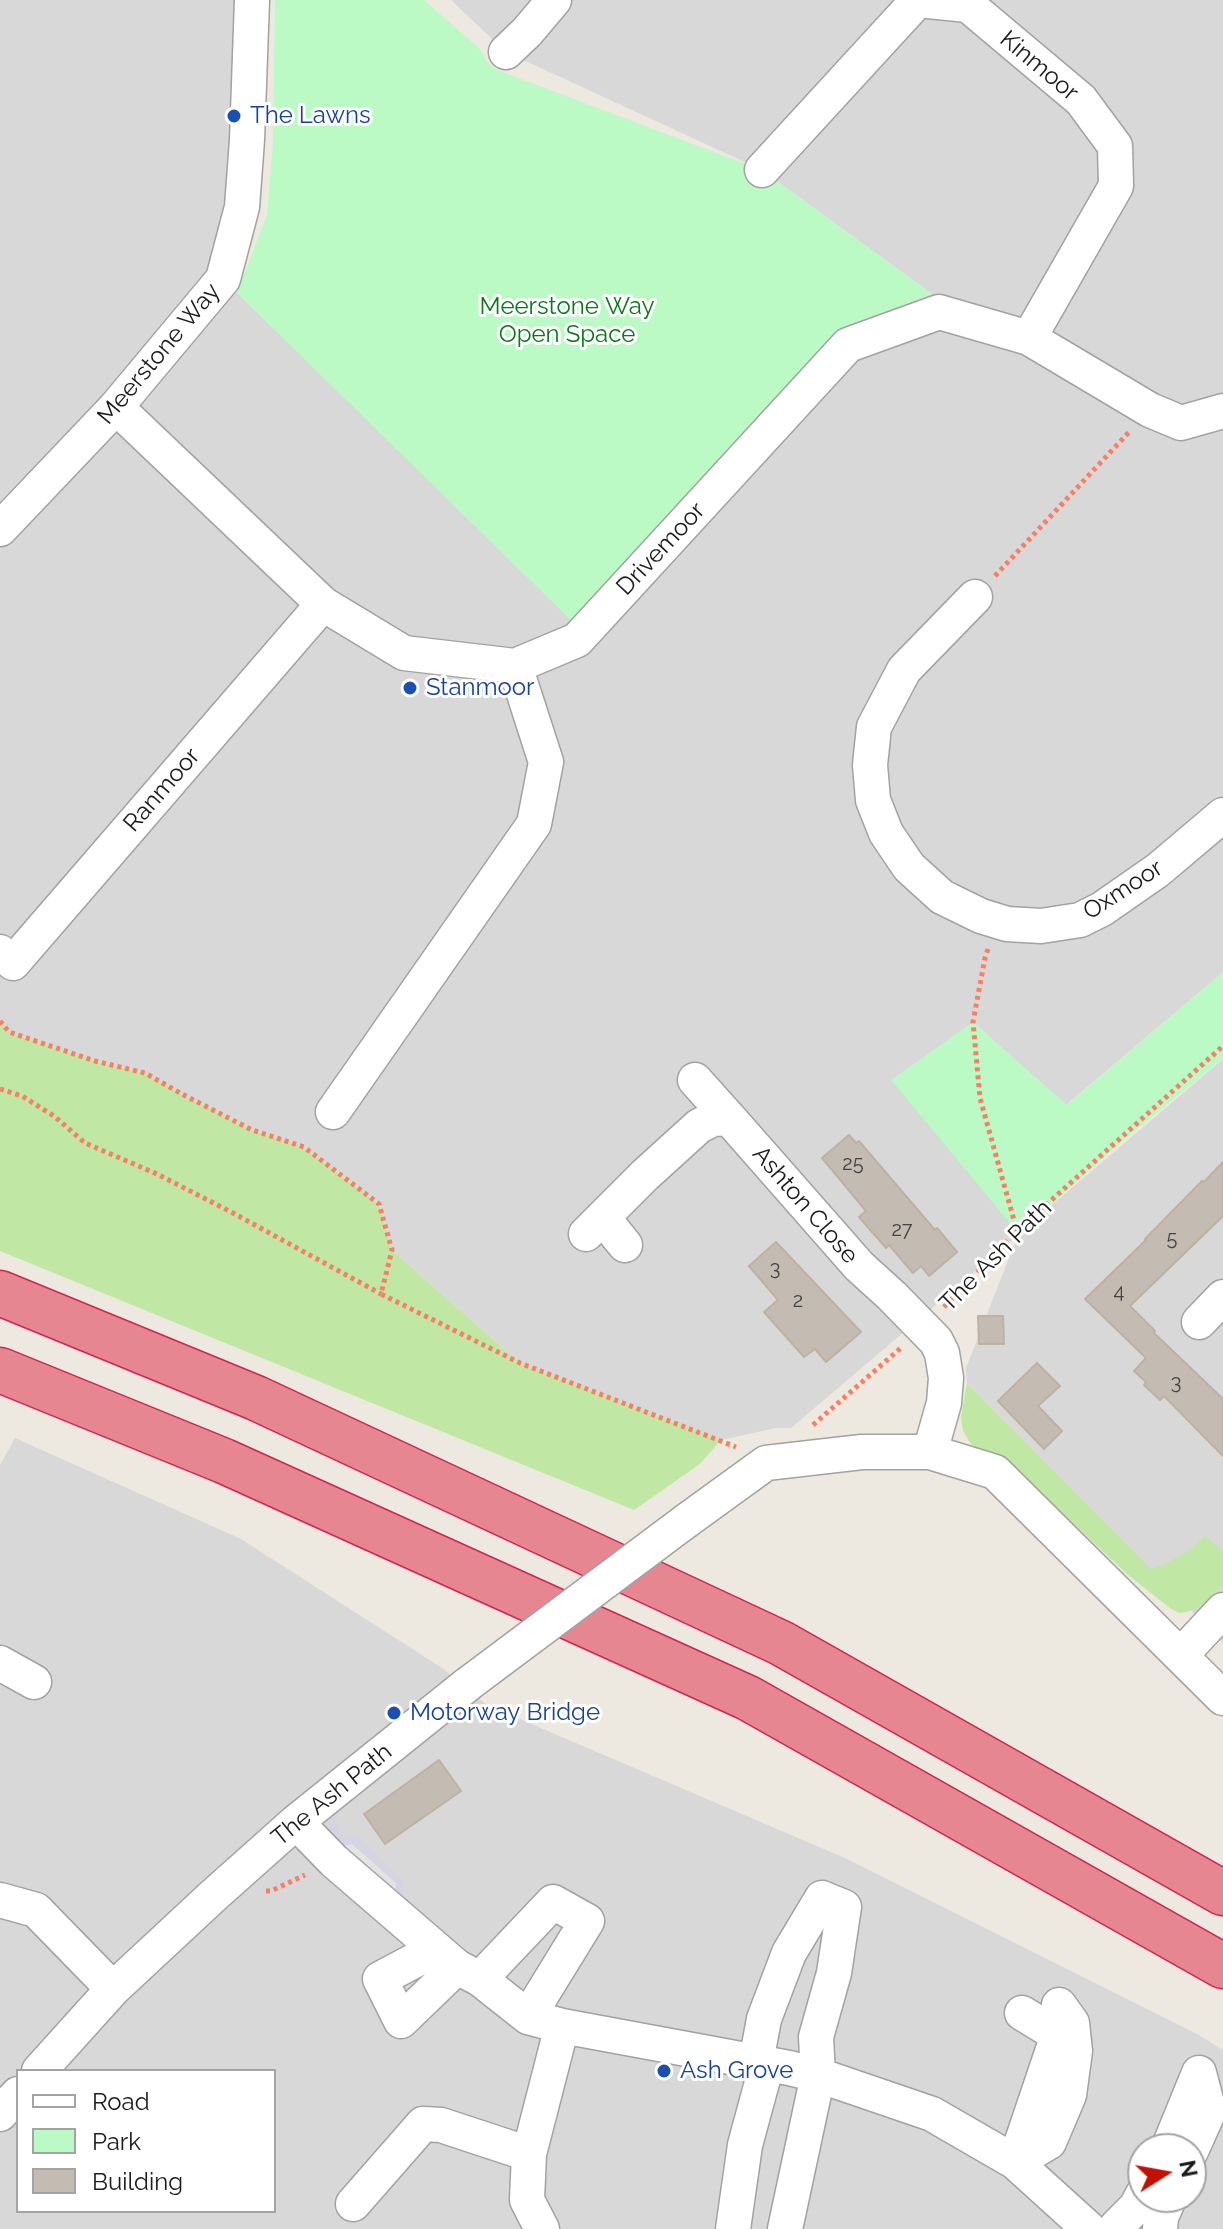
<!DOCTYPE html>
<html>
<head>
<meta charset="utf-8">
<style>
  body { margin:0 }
  #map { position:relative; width:1223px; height:2229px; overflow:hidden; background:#ede9e0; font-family:Raleway,sans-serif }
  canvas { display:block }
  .legend { position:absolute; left:16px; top:2069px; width:260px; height:144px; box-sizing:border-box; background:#fff; border:2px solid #a4a4a4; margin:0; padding:10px 14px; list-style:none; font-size:24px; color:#1b1b1b }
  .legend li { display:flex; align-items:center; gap:16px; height:40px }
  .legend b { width:40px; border:2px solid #a4a4a4 }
  .north { position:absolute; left:1127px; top:2133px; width:80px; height:80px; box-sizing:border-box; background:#fff; border:2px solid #a4a4a4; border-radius:50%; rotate:79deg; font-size:22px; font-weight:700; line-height:32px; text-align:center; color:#1b1b1b }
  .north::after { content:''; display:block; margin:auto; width:28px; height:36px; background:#c51000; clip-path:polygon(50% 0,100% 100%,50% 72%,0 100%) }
</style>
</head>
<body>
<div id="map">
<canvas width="1223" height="2229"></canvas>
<ul class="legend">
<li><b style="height:10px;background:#fff"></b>Road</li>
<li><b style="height:22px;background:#bbf9c5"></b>Park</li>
<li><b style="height:22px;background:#c4bcb3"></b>Building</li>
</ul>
<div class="north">N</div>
</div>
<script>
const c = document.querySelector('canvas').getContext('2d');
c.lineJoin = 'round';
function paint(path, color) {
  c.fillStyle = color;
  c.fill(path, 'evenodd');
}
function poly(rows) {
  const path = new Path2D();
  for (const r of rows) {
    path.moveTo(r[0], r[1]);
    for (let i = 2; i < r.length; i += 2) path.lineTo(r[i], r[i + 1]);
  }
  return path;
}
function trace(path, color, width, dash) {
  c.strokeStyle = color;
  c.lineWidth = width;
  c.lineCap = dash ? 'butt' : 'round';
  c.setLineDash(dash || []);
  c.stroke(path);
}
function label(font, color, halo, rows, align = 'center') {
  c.font = font + ' Raleway,sans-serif';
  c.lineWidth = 6;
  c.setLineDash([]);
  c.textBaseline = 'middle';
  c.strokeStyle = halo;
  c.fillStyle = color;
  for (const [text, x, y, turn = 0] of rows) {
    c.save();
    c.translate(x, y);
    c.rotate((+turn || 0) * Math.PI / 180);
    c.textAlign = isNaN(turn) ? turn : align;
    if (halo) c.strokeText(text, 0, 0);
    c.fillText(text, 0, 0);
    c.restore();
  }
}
const residential = poly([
  [0,0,252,0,223,279,580,628,846,326,932,294,762,170,506,52,451,0,1223,0,1223,972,1066,1105,973,1022,1019,1233,1223,1059,1223,1643,967,1383,966,1368,1018,1235,791,1428,776,1428,721,1440,520,1363,392,1250,379,1203,304,1147,252,1130,180,1093,145,1073,95,1061,9,1032,0,1021],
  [15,1438,241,1539,442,1668,487,1705,845,1858,1197,2034,1223,2050,1223,2229,0,2229,0,1465],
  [18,2071,274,2071,274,2211,18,2211],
  [1143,2149,1191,2149,1191,2197,1143,2197]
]);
const grass = poly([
  [0,1021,9,1032,95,1061,145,1073,180,1093,252,1130,304,1147,379,1204,392,1250,520,1363,721,1440,700,1464,634,1510,0,1251],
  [967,1383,1151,1569,1163,1565,1188,1551,1205,1536,1223,1551,1223,1585,1202,1606,1187,1612,1179,1613,1171,1609,1127,1574,1042,1494,1010,1469,971,1444,963,1431,961,1417]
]);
const park = poly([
  [275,0,424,0,480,49,487,62,497,70,762,170,932,294,846,326,580,629,237,293,267,215,273,144],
  [1223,972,1223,1058,1112,1150,1019,1234,891,1080,973,1022,1067,1105]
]);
const parking = poly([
  [351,1843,396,1883,395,1900,340,1846]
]);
const plaza = poly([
  [340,1802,336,1820,341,1834,343,1837,354,1836,360,1838,404,1883,403,1896,450,1940,395,1900,396,1883,354,1844,340,1846,329,1828,329,1815]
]);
const building = poly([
  [849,1135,856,1143,859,1141,935,1230,937,1228,957,1252,929,1276,921,1266,913,1273,889,1245,886,1248,859,1217,866,1211,822,1158,849,1135],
  [1223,1162,1223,1216,1130,1306,1155,1331,1154,1333,1223,1399,1223,1456,1164,1396,1160,1400,1144,1385,1146,1382,1134,1371,1146,1358,1085,1299,1146,1240,1145,1239,1202,1181,1204,1182,1223,1162],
  [776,1242,861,1332,826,1362,815,1349,804,1357,764,1312,778,1300,749,1266,776,1242],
  [978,1316,1003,1316,1004,1344,979,1344,978,1316],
  [1037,1363,1060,1386,1038,1406,1062,1431,1044,1449,998,1401,1037,1363],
  [439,1760,461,1791,385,1844,364,1814,439,1760]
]);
const path = poly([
  [995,576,1130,431],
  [988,949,985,958,973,1022,980,1098,1017,1231],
  [0,1021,9,1032,95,1061,145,1073,180,1093,252,1130,304,1147,379,1204,392,1250,381,1294,520,1363,736,1447],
  [0,1089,22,1096,54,1116,85,1143,157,1174,233,1213,381,1294],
  [944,1307,1017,1231,1223,1046],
  [813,1425,902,1347],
  [266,1891,271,1891,305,1875]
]);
const minor = poly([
  [506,52,527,32,554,0],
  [762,170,918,0,968,5,1081,100,1115,146,1116,186,1029,338],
  [116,407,323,604,404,653,515,666,577,640,848,345,939,312,1029,338,1150,410,1181,423,1223,411],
  [0,529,116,407,223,279,242,207,247,140,252,0],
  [975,597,904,670,874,727,870,765,873,800,886,833,909,867,942,897,981,916,1007,924,1041,926,1080,920,1102,909,1158,870,1223,815],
  [0,952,13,963,323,604],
  [695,1080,729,1118],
  [333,1112,534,824,546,762,515,666],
  [603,1218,625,1245],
  [586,1234,645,1175,699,1126,713,1119,729,1118,859,1266,892,1296,936,1341,942,1353,946,1378,944,1403,930,1452],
  [1199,1322,1223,1297],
  [686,1521,766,1463,862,1452,930,1452,995,1472,1223,1698],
  [1181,1655,1223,1610],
  [0,1663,34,1682],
  [296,1822,334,1861,457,1967,480,1979,528,2017,562,2026,789,2068,818,2075,932,2114,1015,2162,1089,2229],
  [0,1900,36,1910,113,1989],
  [436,1949,380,1979,401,2021,457,1967],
  [480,1979,553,1902,587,1921,528,2017],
  [756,2062,764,2019,789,1953,822,1898,844,1907,834,1973,816,2037,818,2075,785,2229],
  [39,2071,113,1989,213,1896,296,1822,468,1684],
  [0,2114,18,2094],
  [1168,2149,1199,2073,1209,2111,1191,2151],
  [1015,2162,1049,2142,1069,2095,1075,2051,1072,2023,1059,2005],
  [1015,2162,1058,2035,1022,2013],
  [353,2204,423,2124,441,2125,529,2154],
  [1117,2226,1136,2207,1143,2194],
  [542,2229,527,2200,529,2154,562,2026],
  [733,2229,745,2145,767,2064],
  [1160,2229,1161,2217,1170,2197]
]);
const highway = poly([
  [0,1293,256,1398,781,1643,1223,1893],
  [0,1370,224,1461,748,1698,1223,1966]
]);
const minorBridge = poly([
  [468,1684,686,1521]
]);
const markers = [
  [234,116,8,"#1a4fb4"],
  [410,688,8,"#1a4fb4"],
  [394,1713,8,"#1a4fb4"],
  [664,2071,8,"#1a4fb4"]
];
const numberNames = [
  ["25",853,1164],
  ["27",902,1230],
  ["5",1172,1239],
  ["3",775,1269],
  ["4",1119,1292],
  ["2",798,1301],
  ["3",1176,1383]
];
const streetNames = [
  ["Kinmoor",1039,66,40],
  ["Meerstone Way",159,354,-50],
  ["Drivemoor",661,549,-47],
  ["Ranmoor",162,790,-49],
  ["Oxmoor",1123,890,-33],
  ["Ashton Close",805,1205,49],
  ["The Ash Path",996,1256,-45],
  ["The Ash Path",332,1795,-39]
];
const transitNames = [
  ["The Lawns",250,116],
  ["Stanmoor",426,688],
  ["Motorway Bridge",410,1713],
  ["Ash Grove",680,2071]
];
const parkNames = [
  ["Meerstone Way",567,307],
  ["Open Space",567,335]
];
paint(residential, '#d9d8d8');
paint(grass, '#c0e8a4');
paint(park, '#bbf9c5');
paint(parking, '#e3e3e3');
paint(plaza, '#d5d4e2');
paint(building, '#c4bcb3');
trace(building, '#beb1a2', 2);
trace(minor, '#a2a2a2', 37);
trace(highway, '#d42352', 47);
trace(path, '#f97f64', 5, [4, 4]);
trace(minor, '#fff', 34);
trace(highway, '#e58690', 44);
trace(minorBridge, '#a2a2a2', 37, []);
trace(minorBridge, '#fff', 34);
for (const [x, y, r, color] of markers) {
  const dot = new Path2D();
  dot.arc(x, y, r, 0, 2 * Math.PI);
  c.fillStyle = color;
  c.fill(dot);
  trace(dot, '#fff', 3);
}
label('20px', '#454341', null, numberNames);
label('24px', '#1b1b1b', '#fff', streetNames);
label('24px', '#164399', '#fff', transitNames, 'left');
label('24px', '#0b771c', '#fff', parkNames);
</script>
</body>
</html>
